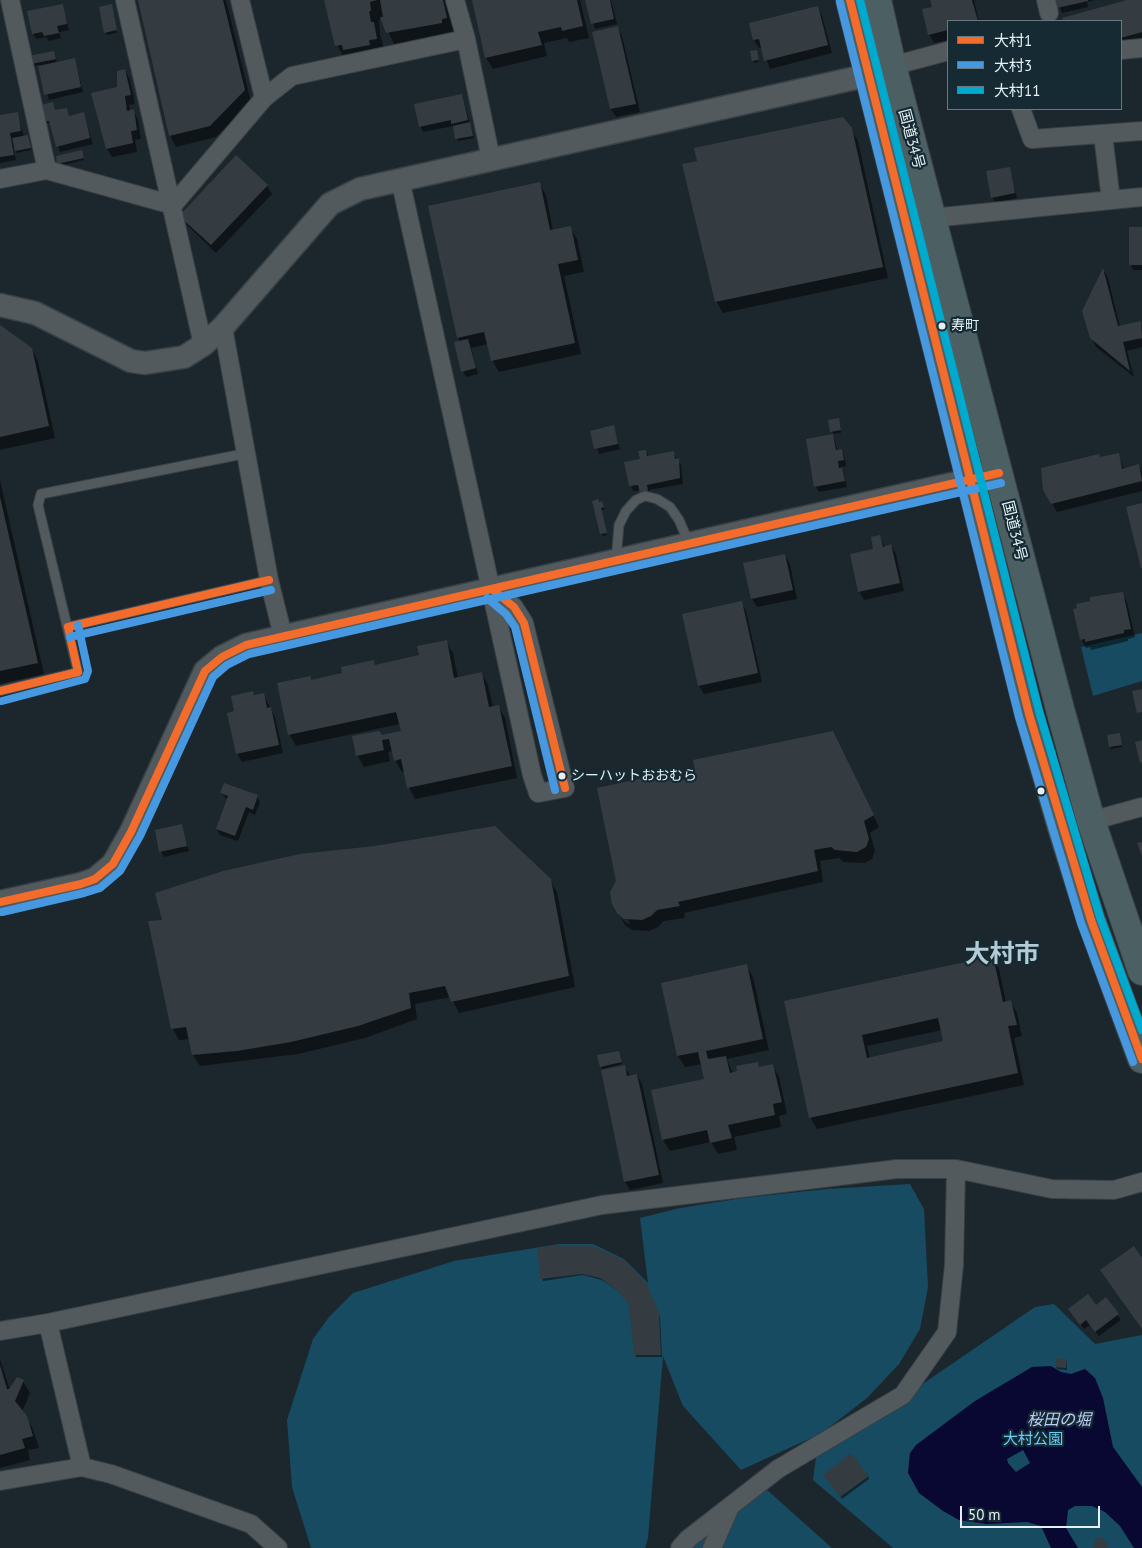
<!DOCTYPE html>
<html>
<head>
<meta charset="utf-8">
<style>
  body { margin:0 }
  #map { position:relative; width:1142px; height:1548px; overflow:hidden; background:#1c272d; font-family:"PT Sans","Noto Sans JP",sans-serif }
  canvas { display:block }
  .legend { position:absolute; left:947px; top:20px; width:175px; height:90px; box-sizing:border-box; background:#162a33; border:1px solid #687981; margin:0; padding:6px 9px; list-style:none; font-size:15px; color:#e4f0f6 }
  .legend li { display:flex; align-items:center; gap:10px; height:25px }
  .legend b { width:25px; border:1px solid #687981 }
  .scale { position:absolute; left:960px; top:1506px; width:140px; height:22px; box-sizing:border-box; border:2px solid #e4f0f6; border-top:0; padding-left:6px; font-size:15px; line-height:18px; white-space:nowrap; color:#e4f0f6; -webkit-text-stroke:4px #162a33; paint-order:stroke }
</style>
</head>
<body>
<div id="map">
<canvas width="1142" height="1548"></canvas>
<ul class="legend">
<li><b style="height:6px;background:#f36c2b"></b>大村1</li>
<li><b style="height:6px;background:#4699e1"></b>大村3</li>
<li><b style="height:6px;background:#00a9ce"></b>大村11</li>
</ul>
<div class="scale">50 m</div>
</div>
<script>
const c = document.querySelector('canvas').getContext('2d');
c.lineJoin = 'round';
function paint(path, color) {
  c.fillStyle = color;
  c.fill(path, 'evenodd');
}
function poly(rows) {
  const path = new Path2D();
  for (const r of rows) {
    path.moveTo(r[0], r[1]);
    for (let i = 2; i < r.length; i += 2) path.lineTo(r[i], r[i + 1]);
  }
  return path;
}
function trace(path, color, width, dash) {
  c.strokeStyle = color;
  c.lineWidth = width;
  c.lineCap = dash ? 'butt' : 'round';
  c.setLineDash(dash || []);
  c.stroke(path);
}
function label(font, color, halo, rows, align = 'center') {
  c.font = font + ' "PT Sans","Noto Sans JP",sans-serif';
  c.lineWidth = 4.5;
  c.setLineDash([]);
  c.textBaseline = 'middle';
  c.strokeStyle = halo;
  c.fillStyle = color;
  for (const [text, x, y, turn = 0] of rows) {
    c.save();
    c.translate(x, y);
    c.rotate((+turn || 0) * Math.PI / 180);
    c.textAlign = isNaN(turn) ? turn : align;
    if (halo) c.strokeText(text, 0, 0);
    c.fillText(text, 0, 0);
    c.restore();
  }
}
const green = poly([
  [1142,633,1142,681,1093,696,1081,647],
  [910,1184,924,1209,928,1287,920,1329,899,1364,867,1398,822,1433,741,1470,683,1406,663,1356,648,1538,645,1548,311,1548,292,1487,287,1420,313,1339,329,1317,353,1293,454,1261,559,1244,593,1244,624,1259,648,1283,640,1218,680,1208,743,1198,827,1189],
  [1054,1304,1095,1344,1142,1335,1142,1548,893,1548,813,1480,816,1457,1035,1307],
  [766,1489,832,1548,691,1548]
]);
const water = poly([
  [1051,1366,1061,1372,1071,1374,1085,1369,1095,1378,1103,1398,1113,1447,1142,1487,1142,1548,1134,1548,1120,1526,1105,1512,1092,1506,1075,1506,1068,1510,1066,1528,1078,1548,1051,1548,1041,1526,1027,1522,987,1524,959,1520,943,1511,919,1493,908,1473,910,1453,916,1445,975,1401,1032,1367],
  [1023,1450,1030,1463,1016,1472,1008,1463,1007,1459]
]);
const shadow = poly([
  [139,0,226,0,251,102,216,137,176,147,170,135],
  [326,0,447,0,451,6,456,35,397,50,382,19,379,19,380,34,386,56,347,63,337,45],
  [473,0,580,0,589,38,569,42,567,38,544,43,547,56,493,69,486,58],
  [587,0,611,0,617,24,595,29],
  [931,0,974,0,979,21,948,21,948,40,934,43,929,34,933,8],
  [1057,0,1095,0,1087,2,1088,7,1062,13],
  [1132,0,1142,0,1142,45,1121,51,1121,21,1064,21,1063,19],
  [62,5,69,30,59,32,61,38,49,41,46,37,36,39,33,34],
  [818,7,822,16,832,53,770,69,762,48,759,48,754,40],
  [112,8,117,33,107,35,105,32],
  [618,28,622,36,640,112,616,117,611,109],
  [757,51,759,62,755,63,753,61],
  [55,54,57,64,75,60,83,92,49,100,39,65,34,66,32,63],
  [125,71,130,79,135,104,129,105,130,111,133,111,138,119,141,139,135,140,137,152,112,157,107,149],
  [462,95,474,138,458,141,453,126,423,132,420,126],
  [67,109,69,117,83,113,93,144,60,152,51,122,47,123,46,121],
  [17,113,24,137,28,136,29,139,31,150,17,153,13,146,16,160,0,163,0,116],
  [851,129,858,141,888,278,723,313,716,301],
  [83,154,84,160,60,166,59,163],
  [1009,168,1017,198,995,203,992,197],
  [539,183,546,195,553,231,570,227,577,239,584,272,564,276,581,354,499,372,492,360,488,344,471,348,478,374,466,377,463,371,460,342,458,338],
  [267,186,272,194,216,253,186,224,181,216],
  [1142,228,1142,270,1133,270,1130,264],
  [1104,271,1108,278,1120,327,1140,322,1142,326,1142,347,1127,351,1134,377,1096,347,1091,337],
  [0,326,31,348,38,361,55,438,0,450],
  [830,421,840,422,841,433,833,434],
  [613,427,620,449,599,454,592,432],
  [833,435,838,451,841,450,844,455,846,466,840,467,844,475,847,487,819,492,815,486],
  [646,451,649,457,673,453,681,465,683,484,649,490,650,497,644,498,641,490,633,491,626,463,641,460],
  [1118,454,1124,469,1139,466,1142,471,1142,491,1057,512,1044,490,1100,458],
  [0,480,44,674,0,684],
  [594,502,603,505,604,510,601,510,607,535,603,536,601,534],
  [879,537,885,547,891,546,896,554,904,591,864,600,859,591],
  [785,555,790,564,797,599,757,607,752,599],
  [1122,593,1127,602,1135,637,1128,639,1128,641,1091,650,1090,647,1086,648,1081,639],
  [741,602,746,611,762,682,704,694,699,686,683,615],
  [446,642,453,653,458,679,482,674,488,685,493,707,498,706,505,718,517,778,415,799,409,787,405,771,402,772,395,760,393,751,388,752,390,761,364,767,357,755,381,736,402,732,400,724,296,746,289,734,310,678,312,681,343,674,373,661,376,666,420,656],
  [253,692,255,696,263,694,275,717,283,753,242,762,237,753,236,712],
  [1120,734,1122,747,1111,749,1110,746],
  [839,744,879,827,870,833,875,851,872,859,864,863,843,862,839,858,820,861,823,882,684,913,685,918,664,921,658,927,649,931,632,930,625,925,621,918,628,924,630,922,618,912,671,773,676,782],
  [221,793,257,796,260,802,255,815,249,812,238,841,220,835,217,829,228,800],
  [181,825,189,851,164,857,161,851],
  [375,847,550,880,557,892,575,987,459,1013,451,997,415,1004,417,1019,365,1038,298,1054,200,1066,193,1055,190,1039,179,1040,173,1029,163,921],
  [992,958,999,969,1006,1003,1011,1002,1017,1013,1022,1036,1014,1038,1024,1085,817,1129,810,1117,785,1002],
  [942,1030,944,1042,870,1058,867,1046],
  [746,966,753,977,769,1050,727,1059,733,1074,757,1063,760,1068,773,1066,779,1077,787,1114,779,1116,781,1127,734,1137,737,1150,718,1154,711,1142,670,1151,663,1140,705,1079,702,1064,685,1067,678,1056],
  [619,1052,622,1064,602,1069,601,1066],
  [625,1067,630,1076,637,1075,642,1084,663,1183,630,1190,625,1182,602,1071],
  [538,1249,648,1288,660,1317,662,1357,636,1357,630,1306,620,1292,602,1280,583,1275,543,1281],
  [1106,1299,1121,1320,1099,1336,1090,1325,1084,1329,1073,1314,1095,1307],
  [0,1359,10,1390,23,1381,30,1393,22,1412,33,1429,39,1448,28,1450,30,1460,0,1468],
  [1067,1360,1067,1370,1057,1369,1056,1366],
  [868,1476,869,1479,842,1499,826,1478]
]);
const building = poly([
  [138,0,223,0,245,90,210,126,169,136],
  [324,0,377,0,370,2,371,11,369,11,371,22,374,22,377,39,369,40,370,45,343,50,342,45,335,46],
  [380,0,443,0,447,18,442,19,442,23,386,33,380,17,383,17],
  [472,0,577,0,583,26,562,31,561,27,538,32,542,45,485,58],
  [585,0,610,0,614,19,591,24],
  [930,0,972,0,978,21,948,21,948,30,928,35,922,9,932,7],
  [1056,0,1088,0,1088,1,1057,8],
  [1127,0,1142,0,1142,32,1121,38,1121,21,1063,21,1062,18],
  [63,4,67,24,57,26,59,33,44,36,42,32,32,34,27,11],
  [112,4,117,30,104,33,99,7],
  [818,6,828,45,764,61,759,39,753,40,749,23],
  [618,26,636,104,610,109,592,32],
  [757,50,759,60,752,61,750,51],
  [54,51,56,59,31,64,29,56],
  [75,58,81,87,44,95,38,66],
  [125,69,131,95,125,96,127,111,134,109,137,130,131,131,133,143,106,149,91,93,117,87,117,71],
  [462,94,468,120,451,124,451,120,419,127,414,104],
  [53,102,55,110,67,108,69,116,84,112,90,138,56,147,49,121,44,121,41,105],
  [18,112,21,131,10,133,14,155,0,157,0,115],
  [843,117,852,128,883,267,715,302,682,164,697,161,694,148],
  [470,122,473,136,455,139,453,126],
  [28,135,31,148,15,151,12,138],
  [82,150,84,158,57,164,56,156],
  [236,155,268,185,211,245,179,216],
  [1010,167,1015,193,991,198,986,171],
  [540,182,550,230,571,226,578,260,558,264,575,343,491,361,484,332,457,338,428,206],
  [1129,227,1142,227,1142,265,1129,265],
  [1103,268,1118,326,1141,321,1142,338,1123,342,1130,371,1090,338,1082,311],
  [0,325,32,348,49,426,0,437],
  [468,339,476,368,461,372,454,342],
  [839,418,841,430,830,432,828,420],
  [614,425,618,444,594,449,590,431],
  [833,434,836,450,842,449,844,460,838,461,839,468,842,468,845,481,814,487,806,439],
  [646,450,647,456,674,451,675,459,679,458,680,478,647,485,648,491,640,493,638,485,629,486,624,462,640,459,638,451],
  [1119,453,1122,469,1139,464,1142,481,1051,504,1043,490,1041,468,1099,454,1100,457],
  [0,497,38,663,0,671],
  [598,499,599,502,602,501,604,507,601,508,607,533,600,534,592,501],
  [1142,503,1142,568,1141,568,1126,507],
  [880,535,883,547,891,544,900,583,858,592,850,554,873,549,871,537],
  [785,554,793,590,751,599,743,563],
  [1123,592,1131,629,1124,630,1124,633,1085,642,1085,639,1080,640,1073,609,1077,608,1076,604,1090,601,1090,597],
  [742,601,758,673,698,686,682,614],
  [447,640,454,678,482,672,489,707,499,705,512,766,407,788,401,759,394,761,389,739,382,740,384,750,356,756,352,736,379,731,382,735,401,731,396,712,288,735,277,683,311,676,311,680,342,673,341,667,374,660,375,665,419,655,417,646],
  [1142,689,1142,712,1137,713,1132,691],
  [253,691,254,695,264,693,267,708,271,707,279,745,236,754,227,713,234,711,231,696],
  [833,731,874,815,864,821,869,839,866,847,857,852,835,850,831,847,814,850,818,871,678,902,680,906,657,910,651,916,642,920,624,919,617,913,612,904,610,892,616,881,597,788,671,772,674,782,696,777,693,760],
  [1120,733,1122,745,1109,747,1107,735],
  [1142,740,1142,762,1140,763,1135,742],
  [224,783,258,795,253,810,246,807,235,836,216,829,228,796,220,793],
  [182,824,187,846,159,852,155,830],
  [495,826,551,879,569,976,451,1002,445,986,409,993,411,1008,358,1026,291,1042,237,1051,192,1055,186,1027,171,1029,148,921,162,920,155,893,223,871,300,854,375,846],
  [1142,842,1142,856,1137,843],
  [993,956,1003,1002,1011,1000,1017,1025,1008,1026,1018,1073,809,1118,784,1001],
  [938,1018,943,1041,867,1058,862,1035],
  [747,964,763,1039,706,1051,708,1059,726,1056,730,1073,737,1071,736,1066,758,1062,759,1067,773,1064,782,1102,773,1104,775,1115,728,1125,732,1138,710,1143,707,1130,662,1140,651,1090,704,1079,698,1052,677,1056,661,983],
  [619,1051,622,1062,600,1067,597,1055],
  [625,1065,627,1076,637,1074,659,1175,624,1182,601,1070],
  [559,1245,592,1246,624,1260,647,1284,659,1313,661,1355,634,1355,629,1305,617,1290,600,1278,582,1274,540,1279,537,1248],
  [1134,1246,1142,1258,1142,1329,1100,1270],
  [1088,1294,1096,1305,1106,1297,1119,1314,1095,1332,1086,1320,1080,1325,1068,1309],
  [1056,1358,1067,1359,1066,1368,1055,1367],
  [0,1365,7,1389,9,1389,17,1377,24,1380,15,1401,27,1416,33,1436,22,1439,25,1448,0,1455],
  [851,1453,869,1476,840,1497,823,1475],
  [1096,1538,1104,1538,1104,1541,1107,1541,1107,1548,1093,1548]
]);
const service = poly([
  [616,561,619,525,626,511,636,500,645,496,657,499,670,507,679,520,689,543],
  [68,627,269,580],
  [0,691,78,672,38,505,41,494,248,453]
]);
const minor = poly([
  [10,0,47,170],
  [125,0,203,345],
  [240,0,264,98],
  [455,0,466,39,491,159],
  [1046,0,1049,13],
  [1121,50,1142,48],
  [892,66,948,51],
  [1021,109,1032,139,1142,131],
  [1103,135,1111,200],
  [0,179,47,170,173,205],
  [400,179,532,775,538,793,565,788,524,623,514,607,493,590],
  [173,205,264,98,292,76,466,39],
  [932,218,1142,197],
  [223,327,269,580,283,636],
  [1091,821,1142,807],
  [0,1331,48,1323],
  [82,1467,48,1323,602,1205,897,1169,956,1169,1052,1189,1114,1190,1142,1182],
  [0,1481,82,1467,111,1474,251,1524,278,1548],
  [680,1548,688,1539,778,1469,903,1395,947,1332,954,1265,956,1169],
  [712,1548,730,1507]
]);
const tertiary = poly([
  [0,305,35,313,131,361,145,363,184,357,203,345,223,327,330,204,360,189,869,75,885,69],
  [0,902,81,884,95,879,113,864,131,832,205,671,222,657,246,645,987,476]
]);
const trunk = poly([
  [850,0,1029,714,1062,828,1091,920,1142,1059],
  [877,0,892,66,1060,709,1091,821,1142,971]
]);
const bus1 = poly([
  [850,0,1029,714,1091,920,1142,1059],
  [493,590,514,607,524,623,565,788],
  [68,627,269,580],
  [0,691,78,672,68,627],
  [0,902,81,884,95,879,113,864,131,832,205,671,222,657,246,645,999,473]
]);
const bus2 = poly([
  [840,2,1019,717,1081,923,1133,1062],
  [487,598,506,614,515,627,555,790],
  [70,637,271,590],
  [2,701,85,679,88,671,78,625],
  [2,912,84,893,100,888,120,871,140,836,213,677,227,665,249,654,1001,483]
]);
const bus3 = poly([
  [860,0,1039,711,1100,917,1142,1030]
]);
const markers = [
  [942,326,4.5,"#e4f0f6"],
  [562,776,4.5,"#e4f0f6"],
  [1041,791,4.5,"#e4f0f6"]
];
const busNames = [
  ["寿町",951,326],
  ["シーハットおおむら",571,776]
];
const streetNames = [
  ["国道34号",911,139,75],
  ["国道34号",1014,531,76]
];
const parkNames = [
  ["大村公園",1033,1440]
];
const waterNames = [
  ["桜田の堀",1059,1420]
];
const townNames = [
  ["大村市",1002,955]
];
paint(green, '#164b61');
paint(water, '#080832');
paint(shadow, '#0007');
paint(building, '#343c42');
trace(service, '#384146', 11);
trace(minor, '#384146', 20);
trace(tertiary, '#384146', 25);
trace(trunk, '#384146', 30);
trace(service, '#525a5e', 9);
trace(minor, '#525a5e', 18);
trace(tertiary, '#525a5e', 22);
trace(trunk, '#4c6064', 28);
trace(bus1, '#f36c2b', 8);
trace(bus2, '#4699e1', 8);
trace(bus3, '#00a9ce', 8);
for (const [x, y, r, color] of markers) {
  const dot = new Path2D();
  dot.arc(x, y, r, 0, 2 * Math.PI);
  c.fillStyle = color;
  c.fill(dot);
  trace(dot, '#162a33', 2);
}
label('14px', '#e4f0f6', '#162a33', busNames, 'left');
label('15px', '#e4f0f6', '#162a33', streetNames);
label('15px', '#68cdfb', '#162a33', parkNames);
label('italic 16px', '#beccfc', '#162a33', waterNames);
label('bold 25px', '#b3cad7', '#162a33', townNames);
</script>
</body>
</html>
